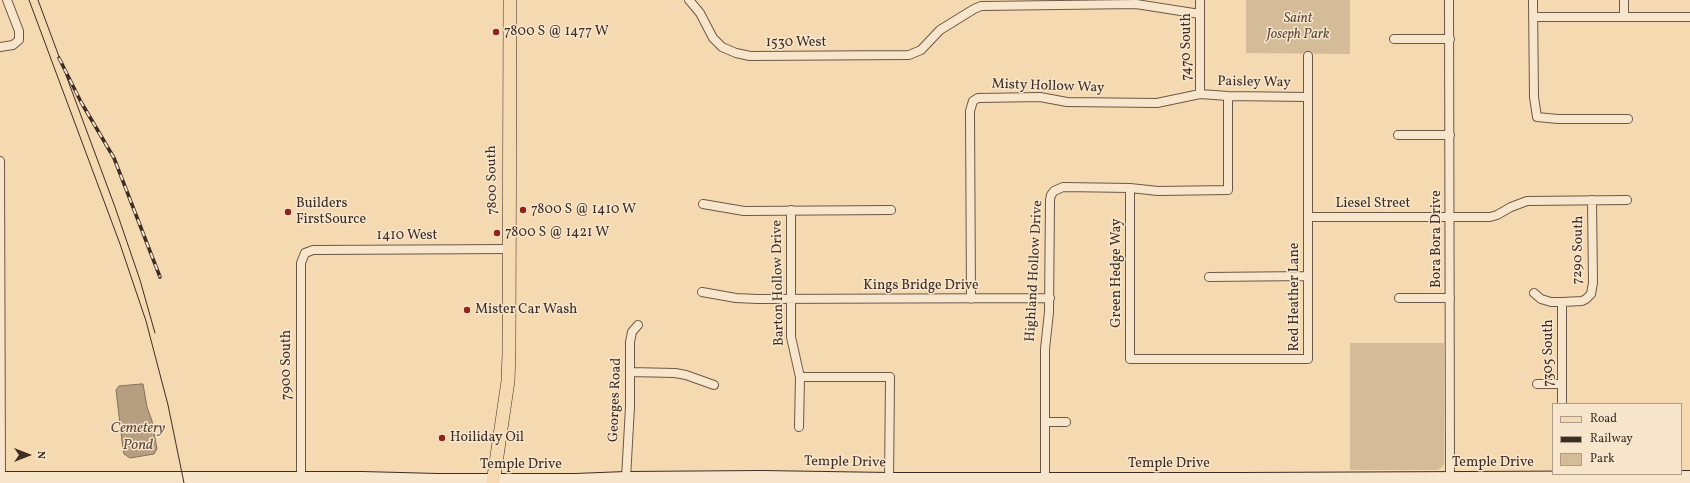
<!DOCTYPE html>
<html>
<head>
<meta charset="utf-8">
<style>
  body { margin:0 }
  #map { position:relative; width:1690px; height:483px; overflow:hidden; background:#f4d9b1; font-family:Vollkorn,serif }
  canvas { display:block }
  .legend { position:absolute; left:1552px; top:403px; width:130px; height:72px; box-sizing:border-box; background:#f8e6cc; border:1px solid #ad9c89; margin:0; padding:5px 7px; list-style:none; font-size:12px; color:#3d2d25 }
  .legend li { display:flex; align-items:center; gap:8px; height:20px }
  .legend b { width:20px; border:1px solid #ad9c89 }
  .north { position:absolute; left:8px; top:435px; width:40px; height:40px; -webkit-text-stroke:3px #f8e6cc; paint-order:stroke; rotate:90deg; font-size:11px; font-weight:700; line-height:16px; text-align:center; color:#3d2d25 }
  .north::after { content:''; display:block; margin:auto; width:14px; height:18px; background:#3d2d25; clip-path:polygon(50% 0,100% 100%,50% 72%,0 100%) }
</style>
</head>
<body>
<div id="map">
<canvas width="1690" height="483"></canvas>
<ul class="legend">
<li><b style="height:5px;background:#f4d9b1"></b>Road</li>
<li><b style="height:5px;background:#3d2d25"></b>Railway</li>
<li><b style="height:11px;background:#d5bc99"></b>Park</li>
</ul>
<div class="north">N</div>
</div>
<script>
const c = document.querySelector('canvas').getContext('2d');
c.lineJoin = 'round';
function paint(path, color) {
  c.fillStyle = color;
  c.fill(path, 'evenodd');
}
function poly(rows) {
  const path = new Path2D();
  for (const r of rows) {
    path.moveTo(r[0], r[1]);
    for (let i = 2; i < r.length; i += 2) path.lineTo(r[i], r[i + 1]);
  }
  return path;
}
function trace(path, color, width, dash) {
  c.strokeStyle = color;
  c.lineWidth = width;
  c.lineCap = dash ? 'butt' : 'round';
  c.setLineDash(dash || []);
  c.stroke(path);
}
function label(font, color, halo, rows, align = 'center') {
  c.font = font + ' Vollkorn,serif';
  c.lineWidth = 3;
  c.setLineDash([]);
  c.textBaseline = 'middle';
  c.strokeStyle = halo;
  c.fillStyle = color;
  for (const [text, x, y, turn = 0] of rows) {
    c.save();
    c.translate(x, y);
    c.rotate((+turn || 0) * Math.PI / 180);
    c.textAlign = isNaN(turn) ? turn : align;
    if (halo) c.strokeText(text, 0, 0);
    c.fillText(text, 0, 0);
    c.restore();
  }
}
const green = poly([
  [1246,0,1350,0,1350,54,1246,53],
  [1350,343,1444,343,1444,465,1441,468,1437,470,1350,470]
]);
const water = poly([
  [141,384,143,384,147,407,152,421,157,449,154,454,130,458,124,454,123,449,116,390,119,386,141,384]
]);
const street = poly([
  [689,0,700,13,713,38,722,47,736,53,750,56,909,55,921,50,940,30,974,9,981,6,1136,4,1200,14],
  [1200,0,1200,94],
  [1449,0,1450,478],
  [1533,0,1534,97,1537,117,1558,119,1628,119],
  [1624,0,1624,17],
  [1533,17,1690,17],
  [1394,39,1450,39],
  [0,47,13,45,19,40,19,31,7,0],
  [1398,135,1450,135],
  [0,161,1,478],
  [1130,188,1130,359,1308,359,1308,56],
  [703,204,744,211,891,210],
  [791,210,791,337,800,377,799,427],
  [1308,217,1490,217,1497,215,1511,207,1527,201,1627,200],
  [1209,277,1308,276],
  [702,292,736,298,757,299,1050,298],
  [1534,293,1541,299,1551,302,1562,302,1582,301,1586,299,1591,294,1593,283,1592,200],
  [1399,298,1450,298],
  [971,299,970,111,973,101,978,98,1040,97,1067,102,1157,103,1200,94,1228,96,1308,97],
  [630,372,675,373,686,375,714,385],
  [800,377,890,377,889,483],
  [1537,384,1562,384],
  [1562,404,1562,302],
  [1045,422,1066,422],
  [301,478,301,263,305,253,313,250,510,249],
  [626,478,630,407,630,342,632,332,638,325],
  [1045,479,1045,349,1049,312,1050,200,1051,195,1054,191,1063,187,1130,188,1158,191,1228,190,1228,96]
]);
const secondary = poly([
  [0,478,362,478,438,480,575,480,626,478,762,477,889,479,1244,479,1690,477]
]);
const primary = poly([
  [493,483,508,381,509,353,510,0]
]);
const tram = poly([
  [29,0,120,244,146,321,168,405,184,483],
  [38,0,115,207,140,280,155,333]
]);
const rail = poly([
  [59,58,81,102,114,158,160,277]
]);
const markers = [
  [496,32,4,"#8f2418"],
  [523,210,4,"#8f2418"],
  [288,212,4,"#8f2418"],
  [497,233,4,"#8f2418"],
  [467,310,4,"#8f2418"],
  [442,438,4,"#8f2418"]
];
const parkNames = [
  ["Saint",1298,19],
  ["Joseph Park",1298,35]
];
const poiNames = [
  ["7800 S @ 1477 W",504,32],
  ["Builders",296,204],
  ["FirstSource",296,220],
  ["7800 S @ 1410 W",531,210],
  ["7800 S @ 1421 W",505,233],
  ["Mister Car Wash",475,310],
  ["Hoiliday Oil",450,438]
];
const streetNames = [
  ["1530 West",796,43],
  ["7470 South",1187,47,-90],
  ["Paisley Way",1254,83,1],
  ["Misty Hollow Way",1048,87,2],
  ["7800 South",493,180,-91],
  ["Liesel Street",1373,204],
  ["1410 West",407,236],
  ["Bora Bora Drive",1437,239,-90],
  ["7290 South",1579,250,-89],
  ["Highland Hollow Drive",1035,271,-87],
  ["Green Hedge Way",1117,273,-90],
  ["Barton Hollow Drive",779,283,-91],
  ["Kings Bridge Drive",921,286],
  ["Red Heather Lane",1295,297,-90],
  ["7305 South",1549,353,-90],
  ["7900 South",287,365,-90],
  ["Georges Road",616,400,-88],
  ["Temple Drive",845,463,1],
  ["Temple Drive",1493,463],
  ["Temple Drive",1169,464],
  ["Temple Drive",521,465]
];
const waterNames = [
  ["Cemetery",138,429],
  ["Pond",138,446]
];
paint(green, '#d5bc99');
paint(water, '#b69f81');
trace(water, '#86715c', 1);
trace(street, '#6b5848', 10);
trace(secondary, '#3d2d25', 14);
trace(primary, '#3d2d25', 14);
trace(street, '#f8e6cc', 8);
trace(secondary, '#f8e6cc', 12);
trace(primary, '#f4d9b1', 13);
trace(tram, '#3d2d25', 1);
trace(rail, '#3d2d25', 3.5);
trace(rail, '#f8e6cc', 2, [6]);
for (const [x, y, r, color] of markers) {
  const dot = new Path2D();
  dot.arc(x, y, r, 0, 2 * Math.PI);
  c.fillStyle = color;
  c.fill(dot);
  trace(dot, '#f8e6cc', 1.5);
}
label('italic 14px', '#5b4a3c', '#f8e6cc', parkNames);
label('14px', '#3d2d25', '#f8e6cc', poiNames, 'left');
label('14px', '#3d2d25', '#f8e6cc', streetNames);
label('italic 15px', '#5b4a3c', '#f8e6cc', waterNames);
</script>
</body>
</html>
